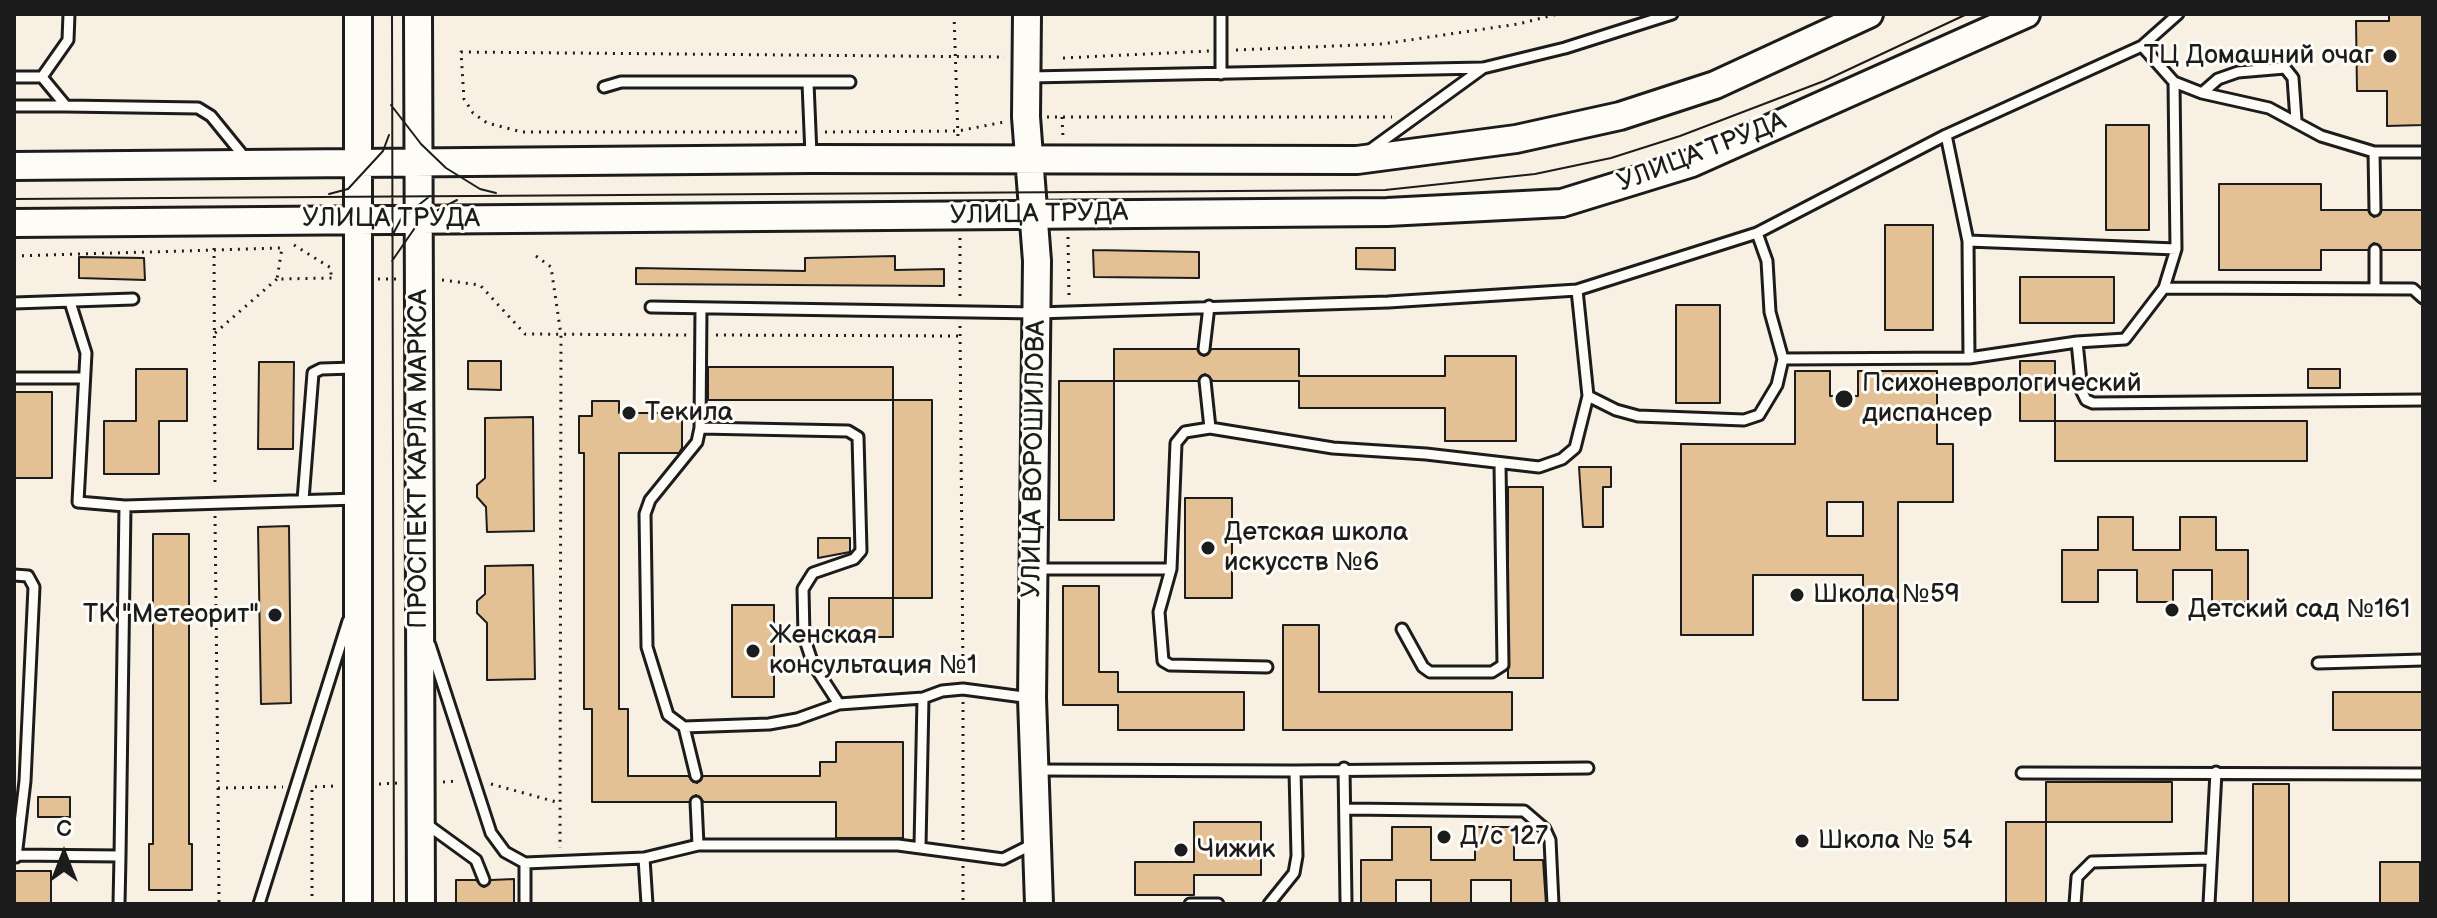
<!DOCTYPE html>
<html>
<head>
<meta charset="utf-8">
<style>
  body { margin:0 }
  #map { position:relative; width:2437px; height:918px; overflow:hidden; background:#f8f0e3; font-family:"Balsamiq Sans",sans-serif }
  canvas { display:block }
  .frame { position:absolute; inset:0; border:16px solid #1c1c1c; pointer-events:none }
  .north { position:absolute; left:24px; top:814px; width:80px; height:80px; -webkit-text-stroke:6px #fdfcf7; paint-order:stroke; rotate:0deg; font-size:22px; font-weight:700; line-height:32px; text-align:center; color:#1c1c1c }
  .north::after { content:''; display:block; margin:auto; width:28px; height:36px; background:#1c1c1c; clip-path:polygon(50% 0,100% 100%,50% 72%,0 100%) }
</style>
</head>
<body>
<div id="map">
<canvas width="2437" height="918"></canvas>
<div class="frame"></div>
<div class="north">С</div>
</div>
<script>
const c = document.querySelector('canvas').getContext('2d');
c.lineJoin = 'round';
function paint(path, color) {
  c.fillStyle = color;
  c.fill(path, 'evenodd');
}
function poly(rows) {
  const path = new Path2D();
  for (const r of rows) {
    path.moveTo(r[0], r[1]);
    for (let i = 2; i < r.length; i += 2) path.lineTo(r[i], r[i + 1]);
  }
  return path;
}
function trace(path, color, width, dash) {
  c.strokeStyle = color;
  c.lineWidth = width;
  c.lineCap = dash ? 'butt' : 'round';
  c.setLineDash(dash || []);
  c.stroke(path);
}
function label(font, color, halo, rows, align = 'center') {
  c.font = font + ' "Balsamiq Sans",sans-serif';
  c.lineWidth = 6;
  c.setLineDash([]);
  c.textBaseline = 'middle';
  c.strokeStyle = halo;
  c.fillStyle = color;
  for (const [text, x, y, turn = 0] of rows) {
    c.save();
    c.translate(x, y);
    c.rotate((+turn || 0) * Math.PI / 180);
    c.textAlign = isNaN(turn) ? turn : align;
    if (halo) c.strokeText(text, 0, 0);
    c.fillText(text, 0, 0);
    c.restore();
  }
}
const building = poly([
  [2389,14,2423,14,2423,125,2387,126,2387,91,2357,91,2356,21,2389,21,2389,14],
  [2106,125,2149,125,2149,230,2106,230,2106,125],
  [2219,184,2321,184,2321,210,2368,210,2374,217,2382,210,2423,210,2423,250,2382,250,2374,243,2368,250,2321,250,2321,270,2219,270,2219,184],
  [1885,225,1933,225,1933,330,1885,330,1885,225],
  [1356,248,1395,248,1395,270,1356,269,1356,248],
  [1093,250,1199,252,1199,278,1094,277,1093,250],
  [895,256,895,270,944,269,944,286,636,284,636,268,805,271,805,258,895,256],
  [79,257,144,258,145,280,79,278,79,257],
  [2020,277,2114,277,2114,323,2020,323,2020,277],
  [1676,305,1720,305,1720,403,1676,403,1676,305],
  [1114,349,1197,349,1204,356,1212,349,1299,349,1299,376,1445,376,1445,356,1516,356,1516,441,1445,441,1445,408,1299,408,1299,381,1213,381,1205,374,1198,381,1114,381,1114,349],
  [468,361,501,361,501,390,468,389,468,361],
  [2020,361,2055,361,2055,421,2020,421,2020,361],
  [259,362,294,362,293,449,258,449,259,362],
  [708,367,893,367,893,400,708,400,708,367],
  [136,369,187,369,187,421,159,421,159,474,104,474,104,421,136,421,136,369],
  [2308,369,2340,369,2340,388,2308,388,2308,369],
  [1795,371,1830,371,1830,396,1858,396,1858,371,1937,371,1937,444,1953,444,1953,502,1898,502,1898,700,1863,700,1863,575,1753,575,1753,635,1681,635,1681,444,1795,444,1795,371],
  [1827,502,1863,502,1863,536,1827,536,1827,502],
  [1059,381,1114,381,1114,520,1059,520,1059,381],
  [14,392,52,392,52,478,14,478,14,392],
  [893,400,932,400,932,598,893,598,893,400],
  [592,401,619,401,619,413,682,413,682,448,679,453,619,453,619,709,628,709,628,776,688,776,697,783,703,776,820,776,820,762,836,762,836,742,903,742,903,838,836,838,836,802,704,802,696,795,689,802,592,802,592,709,584,709,584,453,579,453,579,416,592,416,592,401],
  [533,417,534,531,487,532,486,507,477,497,477,485,485,478,485,418,533,417],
  [2055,421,2307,421,2307,461,2055,461,2055,421],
  [1579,467,1611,467,1611,487,1603,487,1603,527,1583,527,1579,467],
  [1508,487,1543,487,1543,678,1508,678,1508,487],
  [1185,498,1232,498,1232,598,1185,598,1185,498],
  [2098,517,2133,517,2133,550,2180,550,2180,517,2216,517,2216,550,2248,550,2248,602,2212,602,2212,570,2173,570,2173,602,2137,602,2137,570,2098,570,2098,602,2062,602,2062,550,2098,550,2098,517],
  [289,526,291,703,261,704,258,527,289,526],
  [153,534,189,534,189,844,192,844,192,890,149,890,149,844,153,844,153,534],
  [818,538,850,538,850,552,818,558,818,538],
  [533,565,535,679,487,680,487,623,477,613,477,601,485,594,485,566,533,565],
  [1063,586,1099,586,1099,672,1118,672,1118,692,1244,692,1244,730,1118,730,1118,705,1063,705,1063,586],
  [829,598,893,598,893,637,829,637,829,598],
  [732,605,774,605,774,697,732,697,732,605],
  [1283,625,1319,625,1319,692,1512,692,1512,730,1283,730,1283,625],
  [2333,692,2423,692,2423,730,2333,730,2333,692],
  [2046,782,2172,782,2172,822,2046,822,2046,782],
  [2253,784,2289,784,2289,904,2253,904,2253,784],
  [38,797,70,797,70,817,38,817,38,797],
  [1194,822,1261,822,1261,875,1194,875,1194,895,1135,895,1135,862,1194,862,1194,822],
  [2006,822,2046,822,2046,904,2006,904,2006,822],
  [1392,827,1431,827,1431,860,1475,860,1475,827,1514,827,1514,860,1543,860,1546,904,1511,904,1511,880,1471,880,1471,904,1431,904,1431,880,1396,880,1396,904,1361,904,1361,860,1392,860,1392,827],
  [2380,862,2420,862,2420,904,2380,904,2380,862],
  [14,871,51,871,51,904,14,904,14,871],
  [514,879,514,904,456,904,456,880,476,880,484,887,491,880,514,879]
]);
const path = poly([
  [954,14,958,138],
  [1236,50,1382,44,1518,24,1558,14],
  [1063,58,1209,51],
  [1047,117,1392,117],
  [1062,117,1063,138],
  [797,132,522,132,487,123,473,113,464,99,461,52,1005,57],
  [825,132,958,131,1004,122],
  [1068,237,1069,297],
  [960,238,960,298],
  [294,245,331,268,331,277],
  [214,248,215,488],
  [14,256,282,248,277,279,334,278],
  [536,256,551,267,561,335,560,848],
  [378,279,398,279],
  [442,280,480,285,525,334,688,335],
  [960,326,963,674],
  [215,333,277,279],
  [716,335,960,336],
  [215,516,218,788,283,787],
  [963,702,963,842],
  [443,782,459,781],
  [379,784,399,783],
  [491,784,560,803],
  [218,788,219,904],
  [963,866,963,904],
  [312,904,312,787,335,786]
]);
const service = poly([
  [2142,46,2174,82],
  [1221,74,1221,14],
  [14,77,42,77,66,106,198,108,211,116,246,159],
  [42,77,68,40,69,14],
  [1030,77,1483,68,1565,48,1672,14],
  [808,83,811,155],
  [604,87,621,82,850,82],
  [2202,93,2218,79,2238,72,2285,68,2293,78,2296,120],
  [14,106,66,106],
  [1370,150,1483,68],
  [2374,152,2375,210],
  [2423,152,2374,152,2321,136,2269,108,2202,93,2174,82,2176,249,2164,288,2413,289,2423,298],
  [1968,241,2176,249],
  [2375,250,2375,289],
  [14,303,133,299],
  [651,307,1037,313,1388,302,1577,290,1757,233,1946,135,2142,46,2178,14],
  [701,308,700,428,697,442,650,500,645,514,647,647,668,715,684,727,769,724,797,719,839,704,923,698,942,691,963,689,1031,698],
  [2077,342,2082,392,2086,400,2093,403,2423,400],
  [1204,349,1209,306],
  [1969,358,2077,342,2125,339,2164,288],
  [1783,359,1969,358,1968,241,1946,135],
  [14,378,84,378],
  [1205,381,1210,428],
  [1588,396,1616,410,1638,416,1744,420,1759,415,1777,385,1783,359,1770,312,1767,261,1757,233],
  [700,428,848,431,858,437,861,551,854,559,813,573,803,589,804,637,813,664,839,704],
  [303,500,313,373,321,369,354,368],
  [125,506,357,499],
  [1037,569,1171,569,1159,612,1163,661,1170,665,1267,667],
  [1171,569,1176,443,1185,432,1210,428,1333,448,1426,454,1539,467,1562,459,1575,448,1588,396,1577,290],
  [14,575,28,576,34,587,25,781,16,857],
  [1402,629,1423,667,1430,672,1492,672,1503,665,1500,464],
  [430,645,491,833,505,852,525,863,525,904],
  [2318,663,2423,660],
  [684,727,696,776],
  [1344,768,1346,901],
  [1037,770,1295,771,1297,856,1294,873,1269,904],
  [1295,771,1588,768],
  [2022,773,2423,774],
  [1347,809,1524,811,1545,829,1550,840,1553,904],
  [425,823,476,860,484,880],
  [698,845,898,845,1003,859,1033,844],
  [920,846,923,698],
  [14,855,120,856,125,506,78,502,86,353,70,302],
  [644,858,698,845,696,802],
  [525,863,644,858,647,904],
  [119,904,120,856],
  [259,904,348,621],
  [1190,904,1218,904],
  [2075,904,2077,877,2092,862,2210,859],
  [2209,904,2216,772]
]);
const secondary = poly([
  [418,14,421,904],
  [1027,14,1026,117,1037,261,1032,698,1039,904],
  [14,166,811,159,1357,160,1516,139,1620,116,1715,85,1869,14],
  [14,223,1387,212,1562,203,1692,163,2026,14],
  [358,904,358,14]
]);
const tram = poly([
  [392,14,394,904],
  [391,105,421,144,446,168,480,189,496,193],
  [329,194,348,189,383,151,389,135],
  [14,199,1385,190,1535,174,1611,158,1680,136,1824,81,1967,14],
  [392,236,401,219,430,196],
  [392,261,421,219,457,200]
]);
const markers = [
  [2390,56,8,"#1c1c1c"],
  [1844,399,10,"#1c1c1c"],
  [629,413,8,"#1c1c1c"],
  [1208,548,8,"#1c1c1c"],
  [1797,595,8,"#1c1c1c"],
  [2172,610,8,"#1c1c1c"],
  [275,615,8,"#1c1c1c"],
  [753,651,8,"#1c1c1c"],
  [1444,837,8,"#1c1c1c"],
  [1802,841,8,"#1c1c1c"],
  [1181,850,8,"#1c1c1c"]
];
const poiNames = [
  ["ТЦ Домашний очаг",2374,56,"right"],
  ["Психоневрологический",1862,384],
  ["диспансер",1862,414],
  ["Текила",645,413],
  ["Детская школа",1224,533],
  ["искусств №6",1224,563],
  ["Школа №59",1813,595],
  ["Детский сад №161",2188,610],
  ["ТК \"Метеорит\"",259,615,"right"],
  ["Женская",769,636],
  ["консультация №1",769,666],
  ["Д/с 127",1460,837],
  ["Школа № 54",1818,841],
  ["Чижик",1197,850]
];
const streetNames = [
  ["УЛИЦА ТРУДА",1702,153,-21],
  ["УЛИЦА ТРУДА",1039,215,-1],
  ["УЛИЦА ТРУДА",391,219],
  ["ПРОСПЕКТ КАРЛА МАРКСА",419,459,-90],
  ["УЛИЦА ВОРОШИЛОВА",1035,459,-89]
];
paint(building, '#e4c095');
trace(building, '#1c1c1c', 2);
trace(service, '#1c1c1c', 15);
trace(secondary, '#1c1c1c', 32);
trace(path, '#1c1c1c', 3, [2, 6]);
trace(service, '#fdfcf7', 9);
trace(secondary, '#fdfcf7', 26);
trace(tram, '#1c1c1c', 2);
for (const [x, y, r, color] of markers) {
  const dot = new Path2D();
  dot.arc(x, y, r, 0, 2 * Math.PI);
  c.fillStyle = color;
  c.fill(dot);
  trace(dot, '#fdfcf7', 3);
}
label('26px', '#1c1c1c', '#fdfcf7', poiNames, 'left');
label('26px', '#1c1c1c', '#fdfcf7', streetNames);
</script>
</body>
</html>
